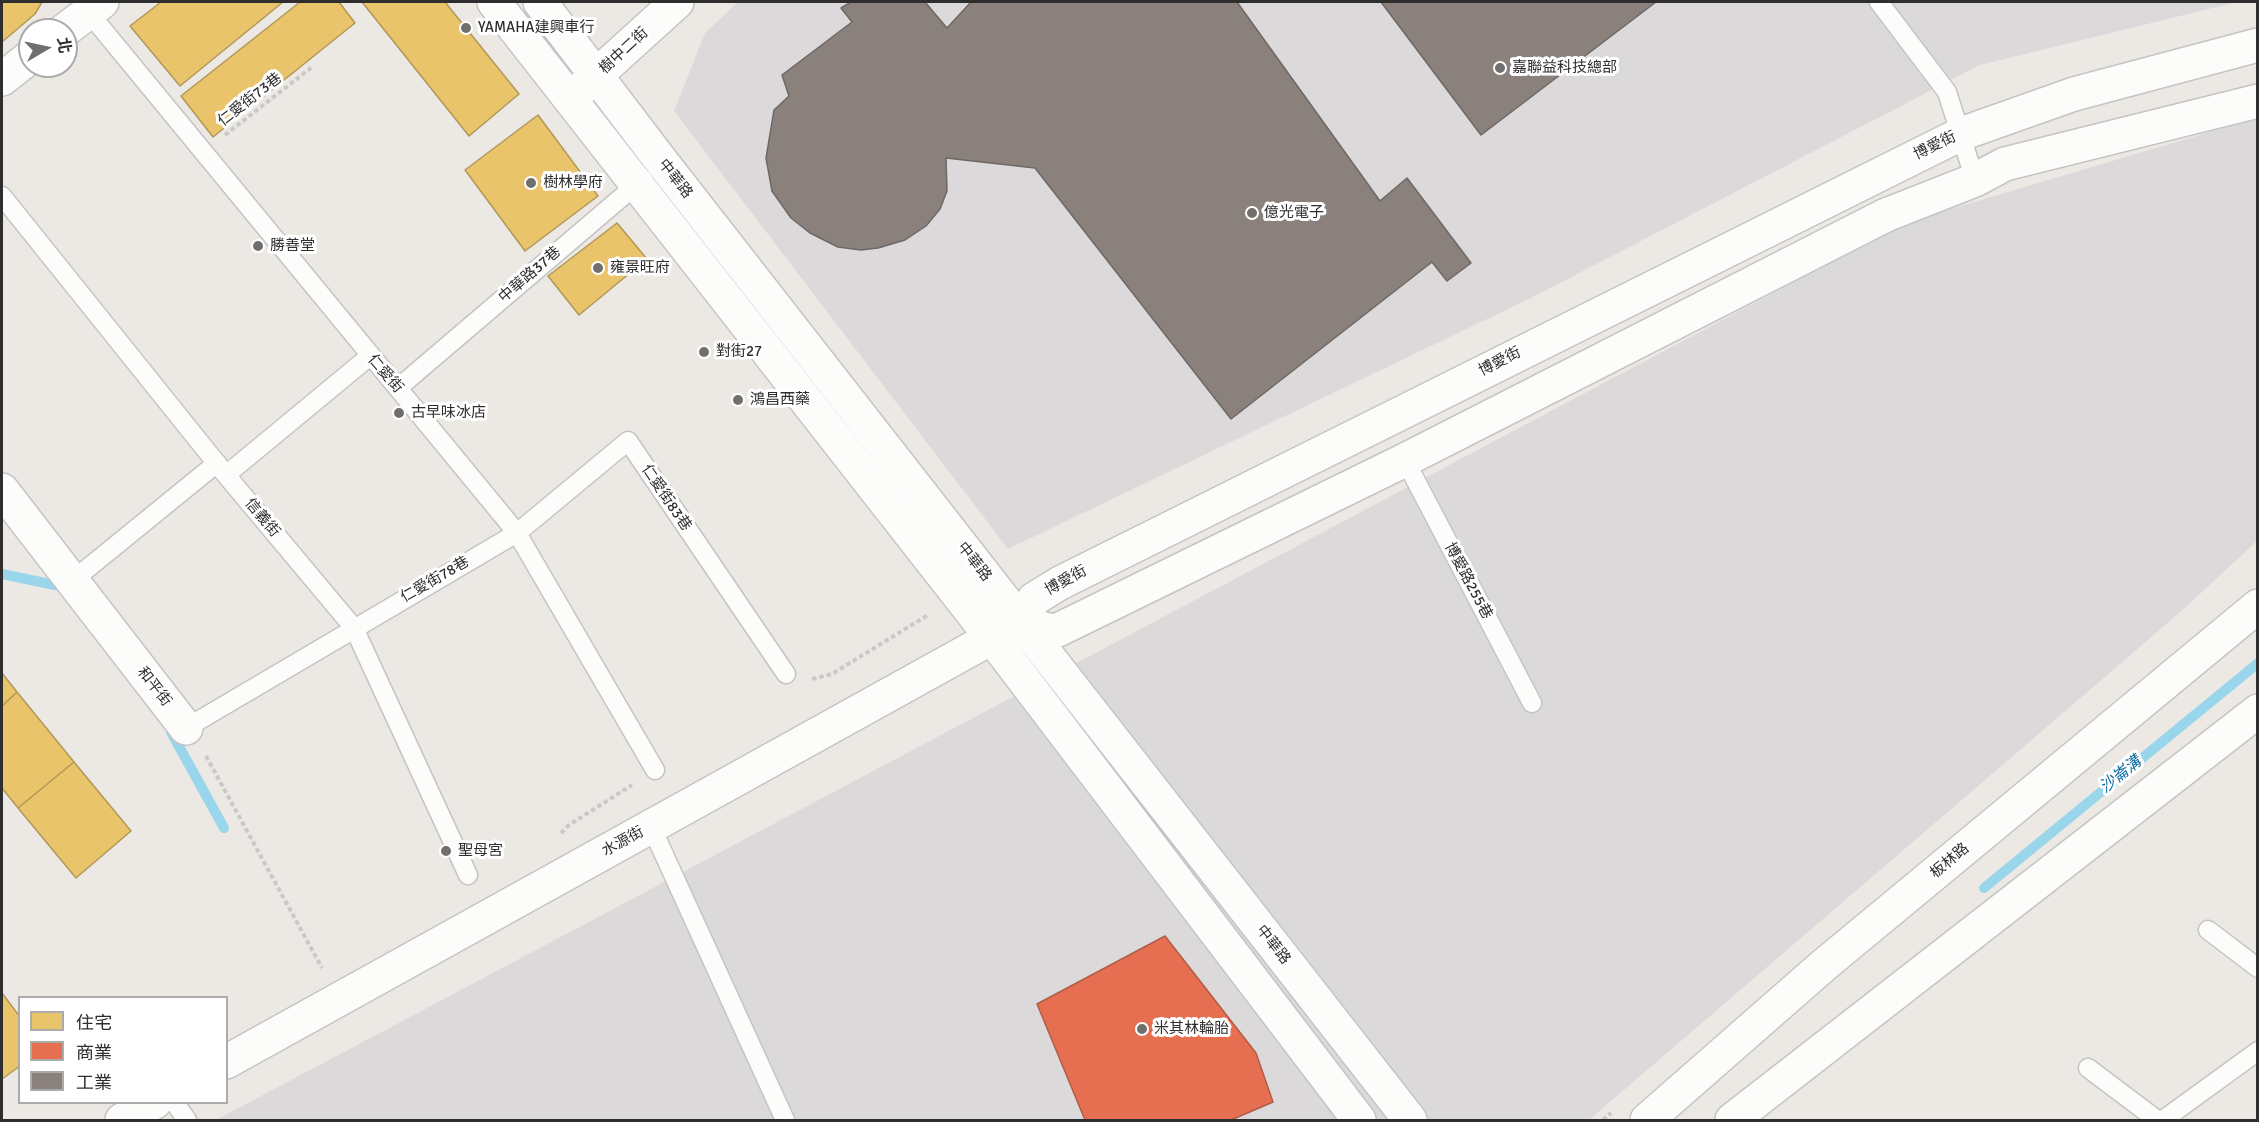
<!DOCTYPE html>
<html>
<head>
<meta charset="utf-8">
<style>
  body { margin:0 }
  #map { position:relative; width:2259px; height:1122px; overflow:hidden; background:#ece8e4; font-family:Signika,"Noto Sans TC",sans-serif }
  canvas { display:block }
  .frame { position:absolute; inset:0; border:3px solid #2e2e2e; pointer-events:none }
  .legend { position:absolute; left:18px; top:996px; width:210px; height:108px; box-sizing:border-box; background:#fff; border:2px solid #ababab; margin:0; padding:8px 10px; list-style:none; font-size:18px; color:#2e2e2e }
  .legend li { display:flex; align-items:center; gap:12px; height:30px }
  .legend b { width:30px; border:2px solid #ababab }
  .north { position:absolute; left:18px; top:18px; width:60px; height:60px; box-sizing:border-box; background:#fff; border:2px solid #ababab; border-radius:50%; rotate:81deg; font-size:16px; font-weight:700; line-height:24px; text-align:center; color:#2e2e2e }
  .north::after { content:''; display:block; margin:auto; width:21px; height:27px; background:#706f6e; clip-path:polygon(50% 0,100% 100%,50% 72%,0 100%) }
</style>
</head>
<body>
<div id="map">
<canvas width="2259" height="1122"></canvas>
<div class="frame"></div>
<ul class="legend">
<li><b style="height:16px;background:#e9c46a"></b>住宅</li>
<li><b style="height:16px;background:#e76f51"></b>商業</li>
<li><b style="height:16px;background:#8a817c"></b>工業</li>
</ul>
<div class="north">北</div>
</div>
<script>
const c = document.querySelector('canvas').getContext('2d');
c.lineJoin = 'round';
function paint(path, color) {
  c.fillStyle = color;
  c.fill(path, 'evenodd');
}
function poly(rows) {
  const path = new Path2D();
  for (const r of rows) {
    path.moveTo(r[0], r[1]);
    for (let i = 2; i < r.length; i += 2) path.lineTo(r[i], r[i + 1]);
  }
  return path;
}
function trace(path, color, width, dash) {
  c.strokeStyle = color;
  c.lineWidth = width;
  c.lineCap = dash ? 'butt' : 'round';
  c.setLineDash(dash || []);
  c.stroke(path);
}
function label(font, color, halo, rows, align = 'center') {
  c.font = font + ' Signika,"Noto Sans TC",sans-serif';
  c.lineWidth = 6;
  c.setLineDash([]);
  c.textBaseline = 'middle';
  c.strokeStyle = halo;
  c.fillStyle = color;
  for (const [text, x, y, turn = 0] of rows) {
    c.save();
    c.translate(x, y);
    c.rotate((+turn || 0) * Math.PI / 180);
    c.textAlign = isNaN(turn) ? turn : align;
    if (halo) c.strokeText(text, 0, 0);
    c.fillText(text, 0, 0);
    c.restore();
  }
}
const industrial = poly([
  [738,2,2237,2,1980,65,1531,298,1008,549,674,111,705,33],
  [2257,118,2257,541,2177,615,1589,1120,216,1120,1907,222]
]);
const homes = poly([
  [2,2,42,2,35,14,2,42,2,2],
  [161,2,283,2,180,86,130,26,161,2],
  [300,2,339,2,355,23,213,137,181,96,300,2],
  [362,2,445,2,519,94,469,136,362,2],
  [538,115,598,196,525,251,465,170,538,115],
  [617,223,647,259,579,315,548,276,617,223],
  [2,673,17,692,2,706,2,673],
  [17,692,74,762,18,808,2,788,2,706,17,692],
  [74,762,131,831,76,878,18,808,74,762],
  [2,993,20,1017,20,1066,2,1079,2,993]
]);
const shops = poly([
  [1165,936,1256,1053,1273,1102,1231,1120,1085,1120,1037,1004,1165,936]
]);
const industry = poly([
  [851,2,925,2,947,28,971,2,1237,2,1380,201,1407,178,1471,263,1447,281,1432,262,1231,419,1035,168,946,158,947,191,940,209,926,226,905,240,878,248,861,250,838,247,810,233,791,218,772,191,766,158,774,110,789,96,782,75,852,22,841,8,851,2],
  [1381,2,1656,2,1481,135,1381,2]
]);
const stream = poly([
  [2,574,60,586,64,591],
  [171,732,224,828],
  [1984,888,2258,663]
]);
const path = poly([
  [225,135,312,67],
  [812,679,832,674,928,615],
  [206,756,322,968],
  [561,833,569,825,632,785],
  [1603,1120,1611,1113]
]);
const service = poly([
  [1879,2,1947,92,1975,180],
  [85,8,517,533,655,770],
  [2,196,226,475,354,628,468,875],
  [398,388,643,179],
  [1405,460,1532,703],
  [226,475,370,356],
  [72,581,217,463],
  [186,728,517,533,628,441,786,674],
  [651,826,785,1120],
  [2208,930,2258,968],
  [2088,1068,2157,1120],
  [174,1102,187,1120],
  [2163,1120,2258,1051]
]);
const minor = poly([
  [65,30,102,2],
  [2,79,30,57],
  [570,99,677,2],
  [2,490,186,728]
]);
const tertiary = poly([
  [494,2,992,638,1359,1120],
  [540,2,662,162,1410,1120],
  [1021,622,1034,599,1060,583,1961,134,2074,94,2258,45],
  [1021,622,1052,631,1058,630,1405,460,1886,215,1975,180,2005,164,2258,101],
  [226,1062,1011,627],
  [122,1120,155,1102],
  [1647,1120,1824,965,2258,606],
  [1732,1120,2258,711]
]);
const markers = [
  [466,28,6,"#706f6e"],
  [1500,68,6,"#706f6e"],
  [531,183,6,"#706f6e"],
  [1252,213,6,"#706f6e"],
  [258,246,6,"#706f6e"],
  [598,268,6,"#706f6e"],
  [704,352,6,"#706f6e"],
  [738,400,6,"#706f6e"],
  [399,413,6,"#706f6e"],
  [446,851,6,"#706f6e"],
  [1142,1029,6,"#706f6e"]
];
const poiNames = [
  ["YAMAHA建興車行",478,28],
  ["嘉聯益科技總部",1512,68],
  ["樹林學府",543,183],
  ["億光電子",1264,213],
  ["勝善堂",270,246],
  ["雍景旺府",610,268],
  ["對街27",716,352],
  ["鴻昌西藥",750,400],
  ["古早味冰店",411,413],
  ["聖母宮",458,851],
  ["米其林輪胎",1154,1029]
];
const streetNames = [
  ["樹中二街",624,51,-43],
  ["仁愛街73巷",250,100,-38],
  ["博愛街",1935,146,-26],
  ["中華路",675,179,52],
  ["中華路37巷",530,275,-41],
  ["博愛街",1500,362,-27],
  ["仁愛街",385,374,49],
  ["仁愛街83巷",666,498,56],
  ["信義街",262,518,50],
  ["中華路",974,562,52],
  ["仁愛街78巷",435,580,-30],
  ["博愛街",1066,581,-29],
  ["博愛路255巷",1468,581,62],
  ["和平街",154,687,52],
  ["水源街",623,842,-29],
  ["板林路",1950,861,-40],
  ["中華路",1273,945,52]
];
const waterNames = [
  ["沙崙溝",2121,775,-39]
];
paint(industrial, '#dcd9db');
paint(homes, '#e9c46a');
trace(homes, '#b19758', 1.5);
paint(shops, '#e76f51');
trace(shops, '#b05c46', 1.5);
paint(industry, '#8a817c');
trace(industry, '#6e6865', 1.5);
trace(stream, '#99d6ec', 10);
trace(service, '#c5c4c5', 21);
trace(minor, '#c5c4c5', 36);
trace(tertiary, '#c5c4c5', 36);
trace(path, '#c9c9c8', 4, [4.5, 3]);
trace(service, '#fcfcfb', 18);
trace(minor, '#fcfcfb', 33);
trace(tertiary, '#fcfcfb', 33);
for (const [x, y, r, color] of markers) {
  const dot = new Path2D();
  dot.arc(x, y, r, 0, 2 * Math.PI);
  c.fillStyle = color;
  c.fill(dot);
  trace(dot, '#fff', 2);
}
label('15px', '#2e2e2e', '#fff', poiNames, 'left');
label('15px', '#2e2e2e', '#fff', streetNames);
label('italic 16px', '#0d6fa3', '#fff', waterNames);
</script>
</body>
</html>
